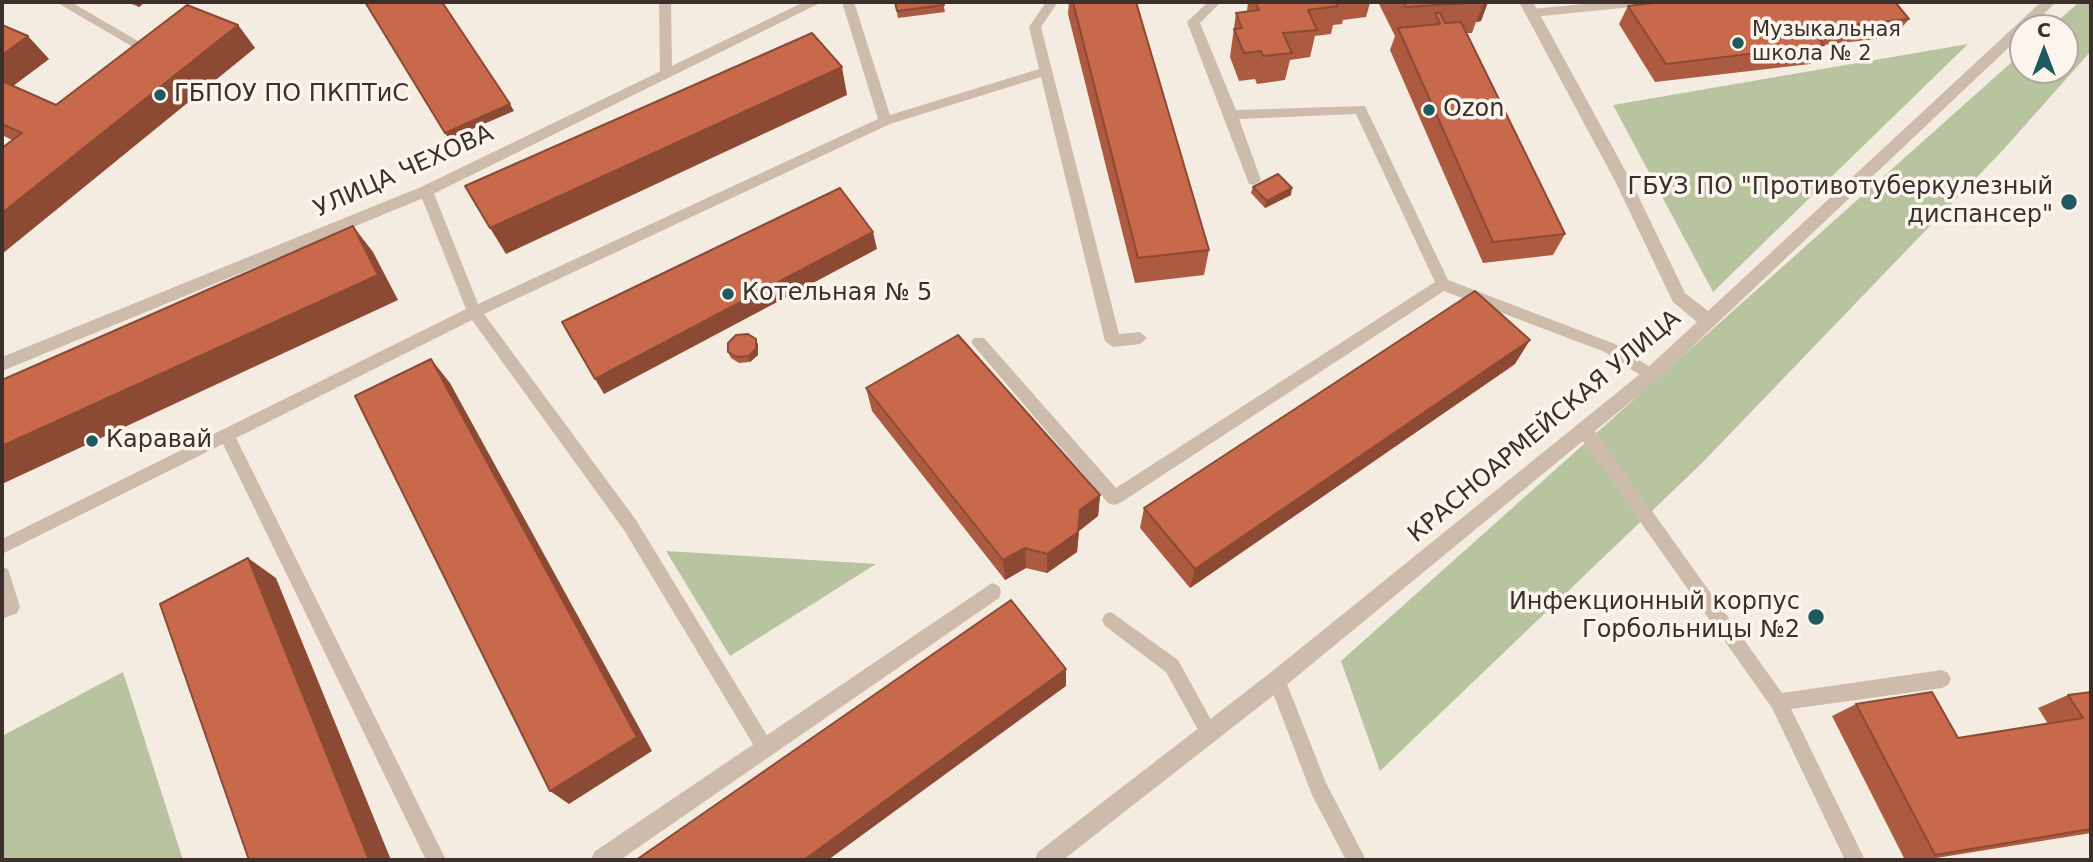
<!DOCTYPE html>
<html>
<head>
<meta charset="utf-8">
<style>
  body { margin:0 }
  #map { position:relative; width:2093px; height:862px; overflow:hidden; background:#f4ebe1; font-family:"DejaVu Sans",sans-serif }
  canvas { display:block }
  .frame { position:absolute; inset:0; border:4px solid #3b302b; pointer-events:none }
  .north { position:absolute; left:2009px; top:14px; width:70px; height:70px; box-sizing:border-box; background:#fbf5ee; border:2px solid #aea6a0; border-radius:50%; rotate:0deg; font-size:19px; font-weight:700; line-height:28px; text-align:center; color:#3b302b }
  .north::after { content:''; display:block; margin:auto; width:24px; height:32px; background:#1f5a5e; clip-path:polygon(50% 0,100% 100%,50% 72%,0 100%) }
</style>
</head>
<body>
<div id="map">
<canvas width="2093" height="862"></canvas>
<div class="frame"></div>
<div class="north">С</div>
</div>
<script>
const c = document.querySelector('canvas').getContext('2d');
c.lineJoin = 'round';
function paint(path, color) {
  c.fillStyle = color;
  c.fill(path, 'evenodd');
}
function poly(rows) {
  const path = new Path2D();
  for (const r of rows) {
    path.moveTo(r[0], r[1]);
    for (let i = 2; i < r.length; i += 2) path.lineTo(r[i], r[i + 1]);
  }
  return path;
}
function trace(path, color, width, dash) {
  c.strokeStyle = color;
  c.lineWidth = width;
  c.lineCap = dash ? 'butt' : 'round';
  c.setLineDash(dash || []);
  c.stroke(path);
}
function label(font, color, halo, rows, align = 'center') {
  c.font = font + ' "DejaVu Sans",sans-serif';
  c.lineWidth = 7;
  c.setLineDash([]);
  c.textBaseline = 'middle';
  c.strokeStyle = halo;
  c.fillStyle = color;
  for (const [text, x, y, turn = 0] of rows) {
    c.save();
    c.translate(x, y);
    c.rotate((+turn || 0) * Math.PI / 180);
    c.textAlign = isNaN(turn) ? turn : align;
    if (halo) c.strokeText(text, 0, 0);
    c.fillText(text, 0, 0);
    c.restore();
  }
}
const green = poly([
  [2079,2,2091,2,2091,51,2003,150,1702,463,1380,771,1341,661,2023,52,2023,70,2065,70,2065,28,2050,28],
  [1968,44,1713,292,1613,105],
  [666,551,876,564,730,656],
  [123,672,183,860,2,860,2,736]
]);
const service = poly([
  [56,2,71,2,143,44,137,48,133,47,56,2],
  [659,2,671,2,672,74,666,78,660,74,659,2],
  [842,2,854,2,890,115,1039,69,1029,27,1046,2,1058,2,1041,27,1119,334,1140,332,1147,338,1140,344,1113,347,1105,341,1041,77,890,124,484,314,636,520,771,742,774,748,771,754,765,757,759,754,624,530,472,320,236,438,446,860,426,860,223,444,2,554,2,539,466,309,419,191,421,187,426,186,433,191,478,304,878,119,842,2],
  [1208,2,1221,2,1200,23,1236,110,1365,106,1448,280,1615,344,1656,371,1659,375,1656,379,1646,379,1605,352,1444,291,1120,503,1114,505,1108,503,974,346,971,342,974,338,984,338,1116,488,1435,282,1356,114,1239,119,1261,180,1254,185,1249,184,1187,22,1208,2],
  [1604,2,1648,2,1642,6,1532,17,1526,13,1532,9,1604,2],
  [1584,422,1590,424,1782,693,1942,670,1948,673,1951,679,1948,685,1942,688,1791,709,1865,860,1845,860,1772,708,1578,434,1576,429,1578,424,1584,422],
  [2,567,8,569,10,575,20,607,17,613,2,619,2,567],
  [1111,612,1178,660,1215,727,1218,733,1215,739,1209,742,1203,739,1166,672,1105,626,1102,620,1105,614,1111,612],
  [1277,671,1283,674,1326,783,1366,860,1346,860,1312,795,1268,680,1271,674,1277,671]
]);
const minor = poly([
  [804,2,822,2,431,195,2,371,2,357,421,187,804,2],
  [1519,2,1533,2,1631,181,1685,293,1708,311,2041,2,2056,2,2030,28,2023,28,2023,34,1657,380,1284,687,1063,860,1035,860,1038,852,1270,673,1645,370,1697,322,1673,302,1615,181,1519,2],
  [992,583,999,586,1001,592,999,598,620,860,591,860,594,852,992,583]
]);
const wall = poly([
  [127,2,145,2,139,7],
  [895,2,943,2,945,12,898,18],
  [1069,2,1136,2,1209,250,1204,275,1135,283,1068,14],
  [1248,2,1378,2,1370,3,1366,17,1343,20,1342,24,1333,25,1331,34,1315,36,1310,57,1290,60,1285,80,1257,84,1255,79,1239,81,1230,57,1236,13,1247,11],
  [1378,2,1488,2,1481,21,1476,22,1472,33,1467,33,1565,234,1553,255,1483,263,1390,50,1395,36],
  [1628,6,1909,19,1894,37,1823,45,1810,64,1655,82,1619,24],
  [2,25,49,59,13,86,56,105,238,25,255,48,12,140,2,135],
  [1253,187,1291,195,1265,208,1251,193],
  [756,339,758,345,758,355,750,362,739,363,731,358,728,352],
  [1515,364,1190,588,1140,528,1144,508],
  [866,388,1100,495,1098,516,1079,531,1077,552,1047,573,1026,568,1005,580,872,411],
  [2091,692,2091,833,1924,860,1905,860,1832,716,1856,704,1958,738,2048,724,2038,708,2068,695]
]);
const shadedWall = poly([
  [135,2,145,2,139,7],
  [1484,2,1488,2,1481,21,1476,22],
  [238,25,255,48,2,254,2,213],
  [28,36,49,59,2,94,2,55],
  [842,67,847,95,506,254,490,228],
  [510,104,514,111,449,139,445,133],
  [1292,188,1291,195,1265,208,1267,201],
  [353,226,373,252,398,300,2,484,2,446],
  [873,232,877,249,604,394,595,379],
  [756,339,758,345,758,355,750,362,748,356],
  [1530,340,1515,364,1190,588,1195,569],
  [431,359,450,383,652,751,569,804,550,791],
  [1100,495,1098,516,1079,531,1077,552,1047,573,1047,554,1080,510],
  [1025,548,1026,568,1005,580,1003,560],
  [248,558,276,578,391,860,369,860],
  [1066,669,1066,686,828,860,804,860]
]);
const building = poly([
  [365,2,442,2,510,104,445,133,365,2],
  [895,2,943,2,944,5,897,11,895,2],
  [1073,2,1136,2,1209,250,1138,258,1073,2],
  [1255,2,1336,2,1338,6,1308,10,1317,30,1283,33,1292,53,1263,56,1261,51,1244,53,1234,29,1242,28,1236,13,1259,10,1255,2],
  [1404,2,1481,2,1406,7,1404,2],
  [1662,2,1895,2,1909,19,1811,29,1824,45,1666,64,1628,6,1662,2],
  [187,5,238,25,2,213,2,148,22,133,2,124,2,81,56,105,187,5],
  [1435,13,1440,13,1445,23,1461,22,1565,234,1493,242,1398,28,1440,24,1435,13],
  [2,25,28,36,2,55,2,25],
  [812,33,842,67,490,228,465,186,812,33],
  [1278,174,1292,188,1267,201,1253,187,1278,174],
  [840,188,873,232,595,379,562,322,840,188],
  [353,226,378,275,2,446,2,380,353,226],
  [1475,291,1530,340,1195,569,1144,508,1475,291],
  [748,334,756,339,756,349,748,356,737,357,728,352,728,343,736,335,748,334],
  [958,335,1100,495,1080,510,1078,532,1047,554,1025,548,1003,560,866,388,958,335],
  [431,359,637,737,550,791,355,396,431,359],
  [248,558,369,860,249,860,160,604,248,558],
  [1011,600,1066,669,804,860,636,860,1011,600],
  [1932,692,1958,738,2083,718,2068,695,2091,692,2091,829,1935,855,1856,704,1932,692]
]);
const markers = [
  [1738,43,7,"#1f5a5e"],
  [160,95,7,"#1f5a5e"],
  [1429,110,7,"#1f5a5e"],
  [2069,202,9,"#1f5a5e"],
  [728,294,7,"#1f5a5e"],
  [92,441,7,"#1f5a5e"],
  [1816,617,9,"#1f5a5e"]
];
const farPoinames = [
  ["Музыкальная",1752,31],
  ["школа № 2",1752,55]
];
const poiNames = [
  ["ГБПОУ ПО ПКПТиС",174,95],
  ["Ozon",1443,110],
  ["ГБУЗ ПО \"Противотуберкулезный",2053,188,"right"],
  ["диспансер\"",2053,216,"right"],
  ["Котельная № 5",742,294],
  ["Каравай",106,441],
  ["Инфекционный корпус",1800,603,"right"],
  ["Горбольницы №2",1800,631,"right"]
];
const streetNames = [
  ["УЛИЦА ЧЕХОВА",404,172,-24],
  ["КРАСНОАРМЕЙСКАЯ УЛИЦА",1545,427,-40]
];
paint(green, '#b8c4a0');
paint(service, '#cdbbac');
paint(minor, '#cdbbac');
paint(wall, '#ac5a40');
paint(shadedWall, '#8c4a34');
paint(building, '#c8694b');
trace(building, '#8c4a34', 2);
for (const [x, y, r, color] of markers) {
  const dot = new Path2D();
  dot.arc(x, y, r, 0, 2 * Math.PI);
  c.fillStyle = color;
  c.fill(dot);
  trace(dot, '#fbf5ee', 2.5);
}
label('21px', '#3b302b', '#fbf5ee', farPoinames, 'left');
label('24px', '#3b302b', '#fbf5ee', poiNames, 'left');
label('24px', '#3b302b', '#fbf5ee', streetNames);
</script>
</body>
</html>
